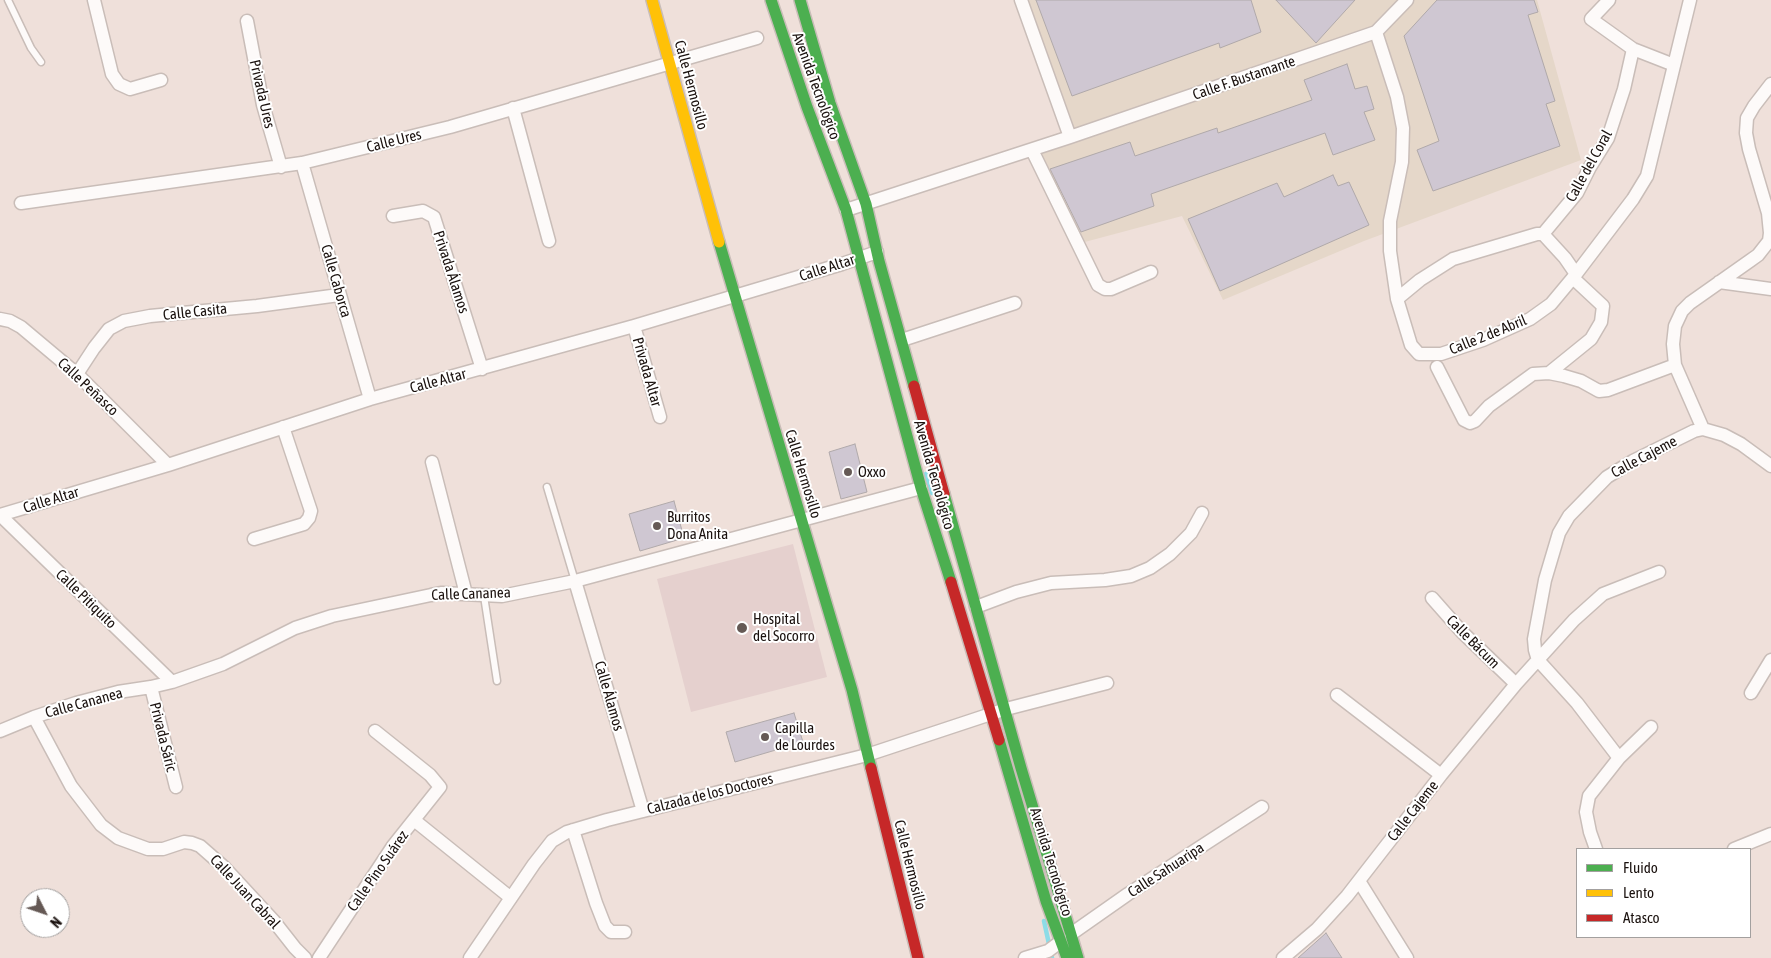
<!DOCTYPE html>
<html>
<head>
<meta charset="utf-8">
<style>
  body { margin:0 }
  #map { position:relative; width:1771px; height:958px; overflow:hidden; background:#efe0da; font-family:"Asap Condensed",sans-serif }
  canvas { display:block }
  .legend { position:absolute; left:1576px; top:848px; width:175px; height:90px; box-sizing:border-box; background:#fff; border:1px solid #a3a09f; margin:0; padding:6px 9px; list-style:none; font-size:15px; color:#1a110e }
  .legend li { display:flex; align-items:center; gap:10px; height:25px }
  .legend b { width:25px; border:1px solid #a3a09f }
  .north { position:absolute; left:20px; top:888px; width:50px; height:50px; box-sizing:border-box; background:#fff; border:1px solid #a3a09f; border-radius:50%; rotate:131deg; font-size:14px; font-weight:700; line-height:20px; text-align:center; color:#1a110e }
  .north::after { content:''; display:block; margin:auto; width:18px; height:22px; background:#655955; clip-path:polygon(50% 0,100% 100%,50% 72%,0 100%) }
</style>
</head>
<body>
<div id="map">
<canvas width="1771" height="958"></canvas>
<ul class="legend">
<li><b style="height:6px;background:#4caf50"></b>Fluido</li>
<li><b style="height:6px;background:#ffc107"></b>Lento</li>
<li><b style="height:6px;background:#c62828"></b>Atasco</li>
</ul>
<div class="north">N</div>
</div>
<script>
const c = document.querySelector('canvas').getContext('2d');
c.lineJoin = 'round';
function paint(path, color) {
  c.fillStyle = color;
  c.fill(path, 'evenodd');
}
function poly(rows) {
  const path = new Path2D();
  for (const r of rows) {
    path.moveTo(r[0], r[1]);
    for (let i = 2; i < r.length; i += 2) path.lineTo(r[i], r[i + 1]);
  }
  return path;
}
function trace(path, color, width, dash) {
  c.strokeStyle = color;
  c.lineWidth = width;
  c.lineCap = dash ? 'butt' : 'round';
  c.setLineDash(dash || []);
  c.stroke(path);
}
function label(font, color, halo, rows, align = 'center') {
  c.font = font + ' "Asap Condensed",sans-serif';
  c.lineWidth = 4;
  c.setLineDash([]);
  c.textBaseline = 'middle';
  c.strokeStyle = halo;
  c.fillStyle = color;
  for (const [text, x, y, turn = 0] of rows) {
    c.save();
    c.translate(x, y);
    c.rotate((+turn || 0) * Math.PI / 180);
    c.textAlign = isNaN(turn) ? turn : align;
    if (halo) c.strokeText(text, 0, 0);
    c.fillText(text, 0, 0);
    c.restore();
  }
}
const industrial = poly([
  [1023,0,1537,0,1581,160,1364,241,1223,300,1182,216,1081,243,1036,155,1071,137]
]);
const medical = poly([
  [793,544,827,677,691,712,657,579]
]);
const stream = poly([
  [926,474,932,493],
  [1044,921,1052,958]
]);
const building = poly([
  [1036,0,1251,0,1261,32,1220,48,1219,43,1072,96,1036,0],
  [1276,0,1355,0,1316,43,1276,0],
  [1437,0,1534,0,1538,12,1528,15,1555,101,1546,104,1560,146,1433,191,1417,150,1439,141,1404,36,1437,0],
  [1347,64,1355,89,1367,86,1374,109,1364,112,1375,140,1333,155,1325,133,1151,194,1154,206,1081,232,1050,169,1130,142,1135,156,1217,128,1218,133,1312,100,1304,80,1347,64],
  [1333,175,1338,186,1349,182,1369,225,1220,291,1188,219,1277,183,1284,197,1333,175],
  [855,444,867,492,841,499,829,452,855,444],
  [674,501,684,538,640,551,629,514,674,501],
  [794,713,803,742,735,762,726,732,794,713],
  [1326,933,1342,958,1298,958,1326,933]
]);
const lane = poly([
  [8,0,31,48,41,62],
  [547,487,575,581],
  [484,596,497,681]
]);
const street = poly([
  [94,0,112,74,119,84,130,89,161,80],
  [1021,0,1070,137],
  [1609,0,1591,19,1633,49,1674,65],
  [247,21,263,105,281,167],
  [1376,32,1397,97,1403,128,1402,162,1390,221,1390,251,1397,299,1411,345,1419,354,1441,354,1483,340,1530,319,1551,304,1576,274,1633,199,1647,176,1690,0],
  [513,108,549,241],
  [1032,150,1098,285,1105,289,1111,289,1151,272],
  [302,163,370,399],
  [21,203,302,163,450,127,757,38],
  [846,210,1070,137,1376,32,1407,0],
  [393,216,423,211,434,217,482,369],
  [1543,234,1565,258,1576,274],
  [1719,282,1771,289],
  [1397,299,1420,280,1453,259,1537,234,1543,234,1577,193,1590,167,1608,138,1624,89,1633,49],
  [0,319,10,321,21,327,77,374,168,465],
  [634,326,660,417],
  [902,340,1015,303],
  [1437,367,1464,420,1470,423,1475,421,1489,406,1533,374,1549,373,1564,376,1581,381,1599,391,1608,390,1675,365],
  [1549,373,1591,339,1601,322,1603,306,1573,278],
  [77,374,94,348,109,329,124,321,150,316,257,306,339,295],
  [1703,429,1675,365,1673,344,1675,326,1682,311,1690,303,1751,260,1758,255,1769,241,1770,233,1768,213,1749,149,1746,133,1747,118,1754,106,1771,84],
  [432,462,466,594],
  [0,515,168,465,370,399,634,326,842,264,877,252],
  [0,515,172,682],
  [254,539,304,524,309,518,311,511,283,427],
  [575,581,643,811],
  [1432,598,1462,632,1516,684],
  [976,607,1016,592,1051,583,1105,580,1131,576,1150,568,1170,554,1191,533,1202,513],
  [151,687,176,787],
  [1751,693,1771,660],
  [1337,695,1441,775],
  [34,717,71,786,101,825,118,838,148,849,163,849,184,842,192,843,200,846,225,868,273,920,295,948,305,958],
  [0,731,34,717,76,703,118,692,151,687,172,682,223,664,295,628,332,616,431,595,442,593,502,596,575,581,921,488],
  [1619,758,1577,703,1538,660,1535,650,1534,639,1545,580,1559,533,1569,516,1607,477,1633,461,1694,431,1703,429,1724,435,1741,444,1771,466],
  [414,820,511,898],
  [573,830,596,903,605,926,611,932,625,932],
  [1596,849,1590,832,1586,812,1589,796,1619,758,1651,727],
  [1734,849,1771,834],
  [1359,881,1407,958],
  [1071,934,1128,894,1262,807],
  [319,958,393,846,440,787,430,775,375,731],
  [470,958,534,864,552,841,567,832,607,820,867,755,1006,709,1107,683],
  [1025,958,1048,951,1060,942],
  [1283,958,1317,929,1347,896,1441,775,1516,684,1574,620,1603,594,1659,572]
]);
const fast = poly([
  [771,0,807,107,846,210,921,488,951,582],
  [800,0,830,103,866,204,879,261,914,386],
  [719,242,852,690,871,768],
  [944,494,1021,768,1078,958],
  [999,740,1046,901,1067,958]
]);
const slow = poly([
  [652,0,719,242]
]);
const jam = poly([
  [914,386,944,494],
  [951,582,999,740],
  [871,768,918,958]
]);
const markers = [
  [848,472,5,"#655955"],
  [657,526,5,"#655955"],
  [742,628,6,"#655955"],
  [765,737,5,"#655955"]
];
const streetNames = [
  ["Calle F. Bustamante",1244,78,-19],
  ["Calle Hermosillo",691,85,75],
  ["Avenida Tecnológico",816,86,70],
  ["Privada Ures",262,94,77],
  ["Calle Ures",394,141,-14],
  ["Calle del Coral",1589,166,-61],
  ["Calle Altar",827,268,-18],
  ["Privada Álamos",451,272,72],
  ["Calle Caborca",336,281,74],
  ["Calle Casita",195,312,-6],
  ["Calle 2 de Abril",1488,335,-22],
  ["Privada Altar",647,372,74],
  ["Calle Altar",438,381,-15],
  ["Calle Peñasco",88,387,43],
  ["Calle Cajeme",1644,457,-28],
  ["Calle Hermosillo",803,474,73],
  ["Avenida Tecnológico",934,475,74],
  ["Calle Altar",51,500,-17],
  ["Calle Cananea",471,594,-2],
  ["Calle Pitiquito",86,599,44],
  ["Calle Bácum",1473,642,45],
  ["Calle Álamos",609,696,74],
  ["Calle Cananea",84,703,-15],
  ["Privada Sáric",163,737,76],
  ["Calzada de los Doctores",710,794,-14],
  ["Calle Cajeme",1413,811,-52],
  ["Avenida Tecnológico",1051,862,73],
  ["Calle Hermosillo",910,865,76],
  ["Calle Sahuaripa",1166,870,-33],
  ["Calle Pino Suárez",378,871,-55],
  ["Calle Juan Cabral",245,892,47]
];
const poiNames = [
  ["Oxxo",858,472],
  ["Burritos",667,517],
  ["Dona Anita",667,534],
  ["Hospital",753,619],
  ["del Socorro",753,636],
  ["Capilla",775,728],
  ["de Lourdes",775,745]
];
paint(industrial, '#e5d7c9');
paint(medical, '#e5d0ce');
trace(stream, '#8cdce7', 4.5);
paint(building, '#cfc7d2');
trace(building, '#b0a9aa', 1);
trace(lane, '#c9bdb8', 9);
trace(street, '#c9bdb8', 15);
trace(fast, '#c9bdb8', 14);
trace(slow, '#c9bdb8', 14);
trace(jam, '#c9bdb8', 14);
trace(lane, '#fdfaf9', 6);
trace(street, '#fdfaf9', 12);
trace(fast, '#4caf50', 11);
trace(slow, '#ffc107', 11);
trace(jam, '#c62828', 11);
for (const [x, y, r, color] of markers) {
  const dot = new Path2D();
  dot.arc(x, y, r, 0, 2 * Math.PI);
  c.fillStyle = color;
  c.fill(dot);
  trace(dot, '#fff', 2);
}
label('15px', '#1a110e', '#fff', streetNames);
label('15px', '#1a110e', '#fff', poiNames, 'left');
</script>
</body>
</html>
